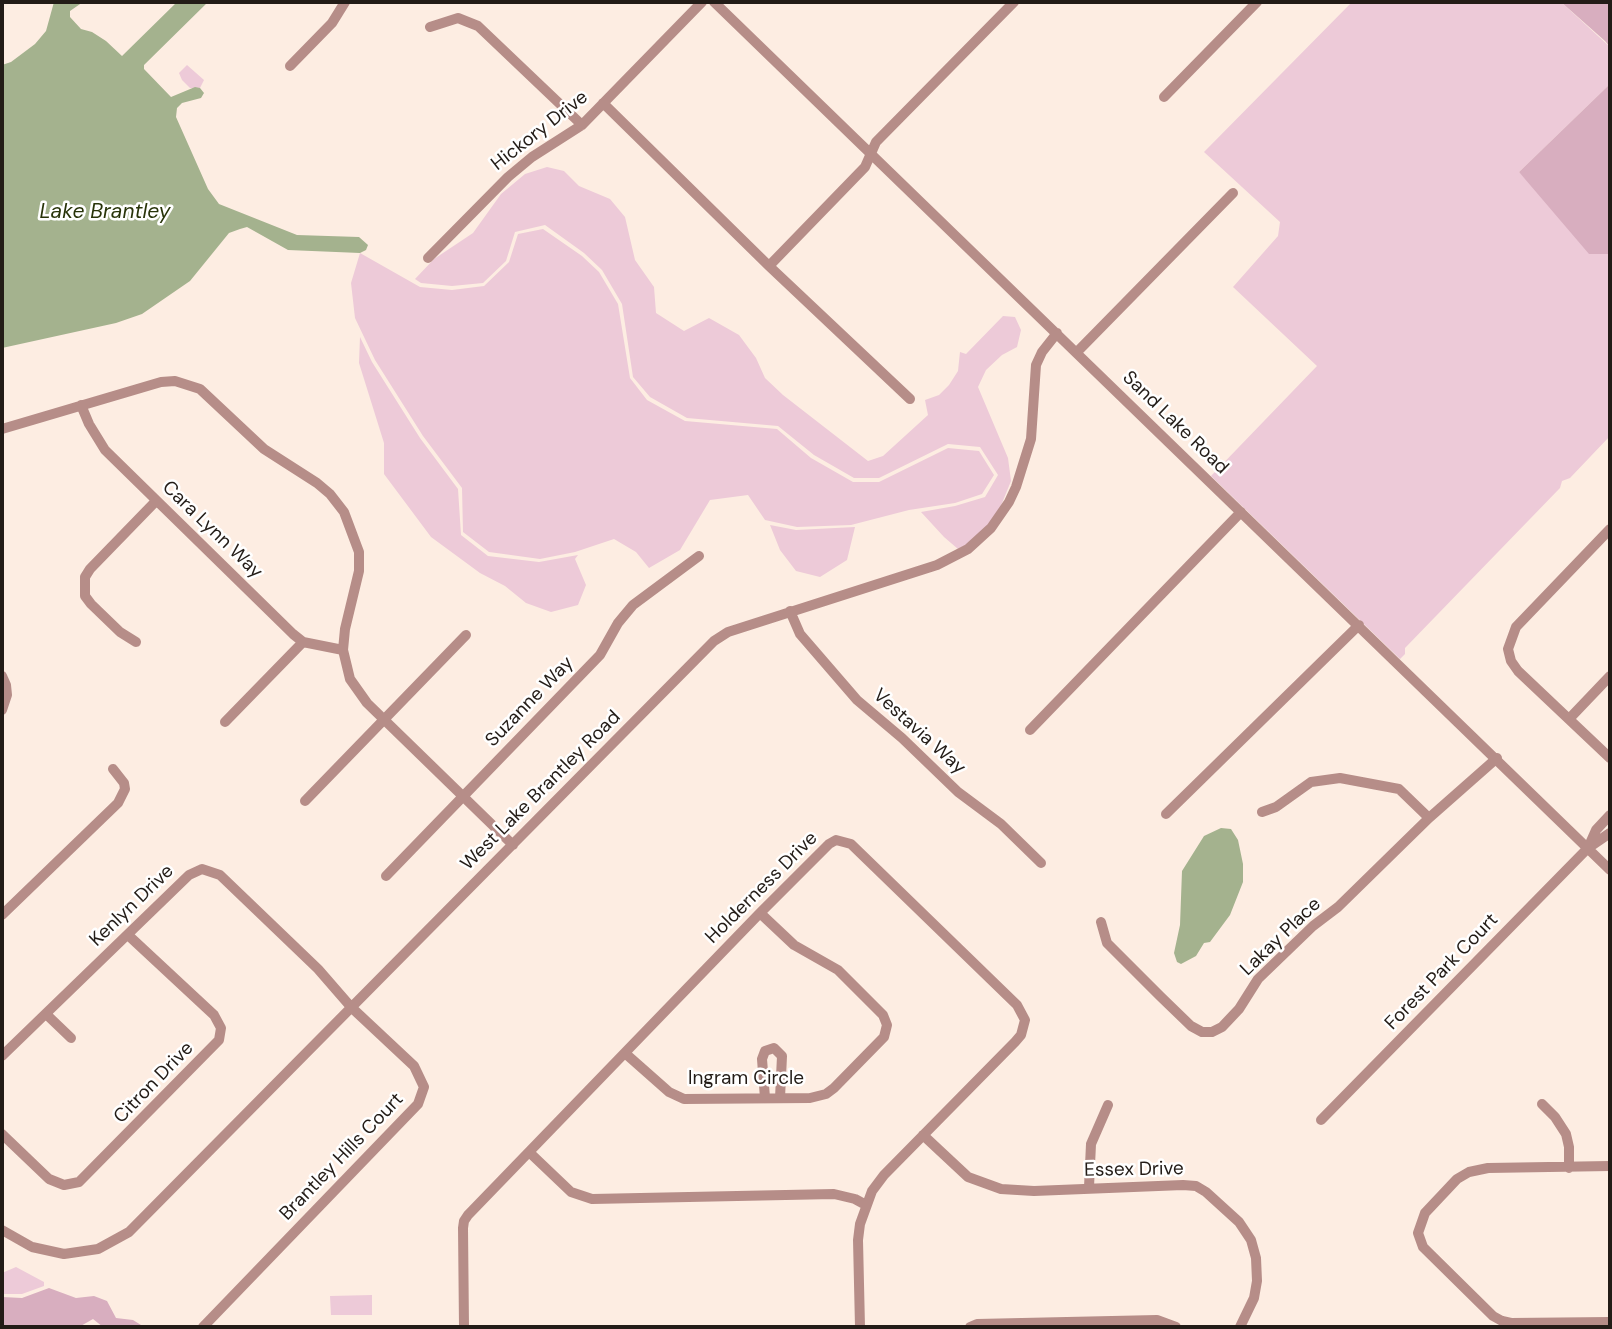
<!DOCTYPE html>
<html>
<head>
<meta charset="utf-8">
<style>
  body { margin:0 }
  #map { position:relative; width:1612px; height:1329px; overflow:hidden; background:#fdede2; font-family:"DM Sans",sans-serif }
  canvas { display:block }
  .frame { position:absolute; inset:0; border:4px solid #231c17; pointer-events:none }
</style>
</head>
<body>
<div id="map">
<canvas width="1612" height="1329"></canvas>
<div class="frame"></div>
</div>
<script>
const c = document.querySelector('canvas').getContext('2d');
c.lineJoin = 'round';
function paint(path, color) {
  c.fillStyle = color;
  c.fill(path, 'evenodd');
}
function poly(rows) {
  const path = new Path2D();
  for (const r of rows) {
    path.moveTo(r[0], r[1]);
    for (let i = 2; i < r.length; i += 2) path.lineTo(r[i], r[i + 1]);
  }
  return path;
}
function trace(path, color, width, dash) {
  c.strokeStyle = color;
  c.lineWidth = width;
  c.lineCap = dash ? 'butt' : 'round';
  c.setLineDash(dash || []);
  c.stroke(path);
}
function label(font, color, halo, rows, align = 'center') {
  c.font = font + ' "DM Sans",sans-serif';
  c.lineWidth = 5;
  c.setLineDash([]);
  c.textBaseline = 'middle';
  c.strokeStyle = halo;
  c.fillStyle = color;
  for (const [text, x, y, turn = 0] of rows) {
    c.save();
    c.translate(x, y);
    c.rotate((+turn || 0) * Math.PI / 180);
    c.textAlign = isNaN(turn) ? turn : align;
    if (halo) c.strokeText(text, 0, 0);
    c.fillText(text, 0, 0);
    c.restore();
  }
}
const green = poly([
  [1352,2,1561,2,1610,47,1610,84,1519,172,1610,254,1610,436,1570,478,1562,481,1560,488,1405,648,1405,654,1400,659,1211,476,1317,366,1233,287,1278,236,1280,222,1204,152],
  [187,65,204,80,200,88,190,88,182,80,179,73],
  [547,167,564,171,579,186,610,199,625,217,635,260,654,287,656,313,684,331,709,318,739,335,756,358,765,378,783,395,868,461,883,456,928,415,925,400,939,395,949,385,958,371,960,352,966,354,1003,316,1015,317,1021,330,1017,347,1002,355,986,370,978,387,1008,458,1011,481,1000,508,988,525,968,544,958,549,944,537,921,512,955,506,985,497,998,475,980,447,948,444,879,478,854,478,814,455,778,426,687,418,650,397,633,377,622,304,602,270,584,253,545,225,515,232,506,261,483,283,452,286,421,283,415,279,434,259,473,233,501,194,525,174],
  [543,229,582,256,599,272,618,304,630,378,647,400,685,421,777,429,811,458,853,482,879,482,948,448,979,451,994,475,982,494,955,503,909,510,851,525,797,527,765,520,748,495,710,500,680,550,649,568,636,552,614,539,575,552,540,559,489,552,463,532,462,488,423,436,375,360,355,318,351,283,360,253,420,287,452,290,484,286,509,262,518,234],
  [360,337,372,362,420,438,458,489,461,535,488,556,539,562,578,555,575,559,586,585,578,605,551,612,526,603,505,586,480,573,431,537,384,474,384,443,359,363],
  [770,525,796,530,855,527,847,560,820,577,796,571,780,550],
  [16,1267,44,1282,44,1286,22,1294,2,1294,2,1273],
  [372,1295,372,1315,331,1315,330,1296]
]);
const forest = poly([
  [1561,2,1610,2,1610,47,1605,41],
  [1610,84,1610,254,1589,254,1519,172],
  [49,1288,76,1298,94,1296,107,1301,116,1318,133,1320,141,1325,139,1327,103,1327,93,1319,79,1327,2,1327,2,1297,22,1298]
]);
const water = poly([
  [54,2,83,2,70,11,70,17,81,29,92,32,106,41,122,56,177,2,208,2,144,65,144,69,171,97,195,87,200,88,204,93,201,98,182,103,177,108,176,117,208,189,219,204,297,235,359,237,368,245,366,250,360,253,288,250,247,227,240,229,229,233,190,281,142,314,116,323,2,348,2,65,11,62,35,44,46,31],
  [1221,828,1231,829,1238,840,1243,864,1243,882,1230,915,1210,942,1204,943,1196,956,1181,964,1177,962,1174,953,1180,925,1182,871,1204,836]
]);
const minor = poly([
  [714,2,1610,870],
  [430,27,458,18,478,26,582,125],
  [290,66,332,23,345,2],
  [1164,97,1257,2],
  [603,103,769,266,910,399],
  [428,258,508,177,532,157,582,125,702,2],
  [769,266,865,167,876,142,1014,2],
  [1077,352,1233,193],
  [81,405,89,424,105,450,293,634,303,642,343,650],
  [2,429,161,382,175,381,200,389,264,449,317,483,330,494,344,512,359,552,359,571,345,629,343,650,350,679,367,703,513,845],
  [1610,529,1516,627,1508,649,1511,661,1518,671,1610,758],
  [790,611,800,634,857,700,902,738,958,792,1001,824,1041,863],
  [136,642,120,632,91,604,85,596,85,577,90,569,156,501],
  [2,676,6,685,7,695,2,710],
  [1569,719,1610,676],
  [225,722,303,642],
  [1030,730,1241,512],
  [305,801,466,635],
  [1262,812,1276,807,1311,782,1340,778,1399,789,1429,818],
  [1166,814,1359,625],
  [1588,848,1596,830,1610,815],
  [386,876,600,655,618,623,633,605,699,556],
  [2,915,118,803,125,789,124,783,113,769],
  [1101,922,1107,943,1160,996,1191,1026,1202,1032,1212,1032,1222,1027,1239,1009,1258,979,1313,926,1338,907,1429,818,1497,758],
  [46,1014,71,1038],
  [626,1054,669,1092,684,1099,810,1098,826,1094,834,1088,884,1037,887,1025,883,1015,838,970,794,945,760,913],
  [2,1056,189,875,202,869,220,875,318,969,351,1007,414,1066,424,1087,418,1104,203,1327],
  [765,1098,762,1059,765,1051,774,1048,782,1056,780,1098],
  [1542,1104,1555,1117,1566,1134,1569,1147,1569,1168],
  [1321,1120,1588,848,1610,833],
  [2,1134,49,1179,64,1185,79,1182,219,1040,221,1028,214,1015,128,935],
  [923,1135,968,1177,1001,1189,1034,1191,1183,1185,1196,1186,1206,1192,1239,1222,1251,1240,1256,1258,1257,1281,1254,1298,1240,1327],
  [529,1152,571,1192,592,1199,834,1194,855,1199,866,1205],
  [1610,1166,1488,1168,1469,1172,1457,1179,1425,1213,1418,1233,1423,1247,1493,1316,1502,1321,1511,1323,1610,1322],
  [1089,1187,1091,1144,1108,1105],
  [2,1230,32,1247,64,1254,98,1249,129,1232,714,641,728,632,937,565,968,549,991,528,1009,502,1016,487,1031,439,1036,365,1042,352,1057,333],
  [464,1327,463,1228,464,1221,468,1215,760,913,829,844,836,840,851,844,1017,1005,1025,1020,1021,1035,1015,1042,884,1175,872,1191,860,1224,858,1240,860,1327],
  [970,1327,977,1324,1157,1320,1176,1327]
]);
const streetNames = [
  ["Hickory Drive",540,131,-38],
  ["Sand Lake Road",1175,423,44],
  ["Cara Lynn Way",212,530,44],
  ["Suzanne Way",530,702,-46],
  ["Vestavia Way",919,732,42],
  ["West Lake Brantley Road",541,791,-45],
  ["Holderness Drive",762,888,-45],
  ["Kenlyn Drive",132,906,-44],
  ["Lakay Place",1281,937,-44],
  ["Forest Park Court",1442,972,-46],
  ["Ingram Circle",746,1079],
  ["Citron Drive",154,1083,-46],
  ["Brantley Hills Court",342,1157,-46],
  ["Essex Drive",1134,1170,-1]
];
const waterNames = [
  ["Lake Brantley",105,212]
];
paint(green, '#edcad8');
paint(forest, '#d8aebf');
paint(water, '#a4b28e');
trace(minor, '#b68d88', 10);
label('19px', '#231c17', '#fff', streetNames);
label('italic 21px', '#283409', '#fff', waterNames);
</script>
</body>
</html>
